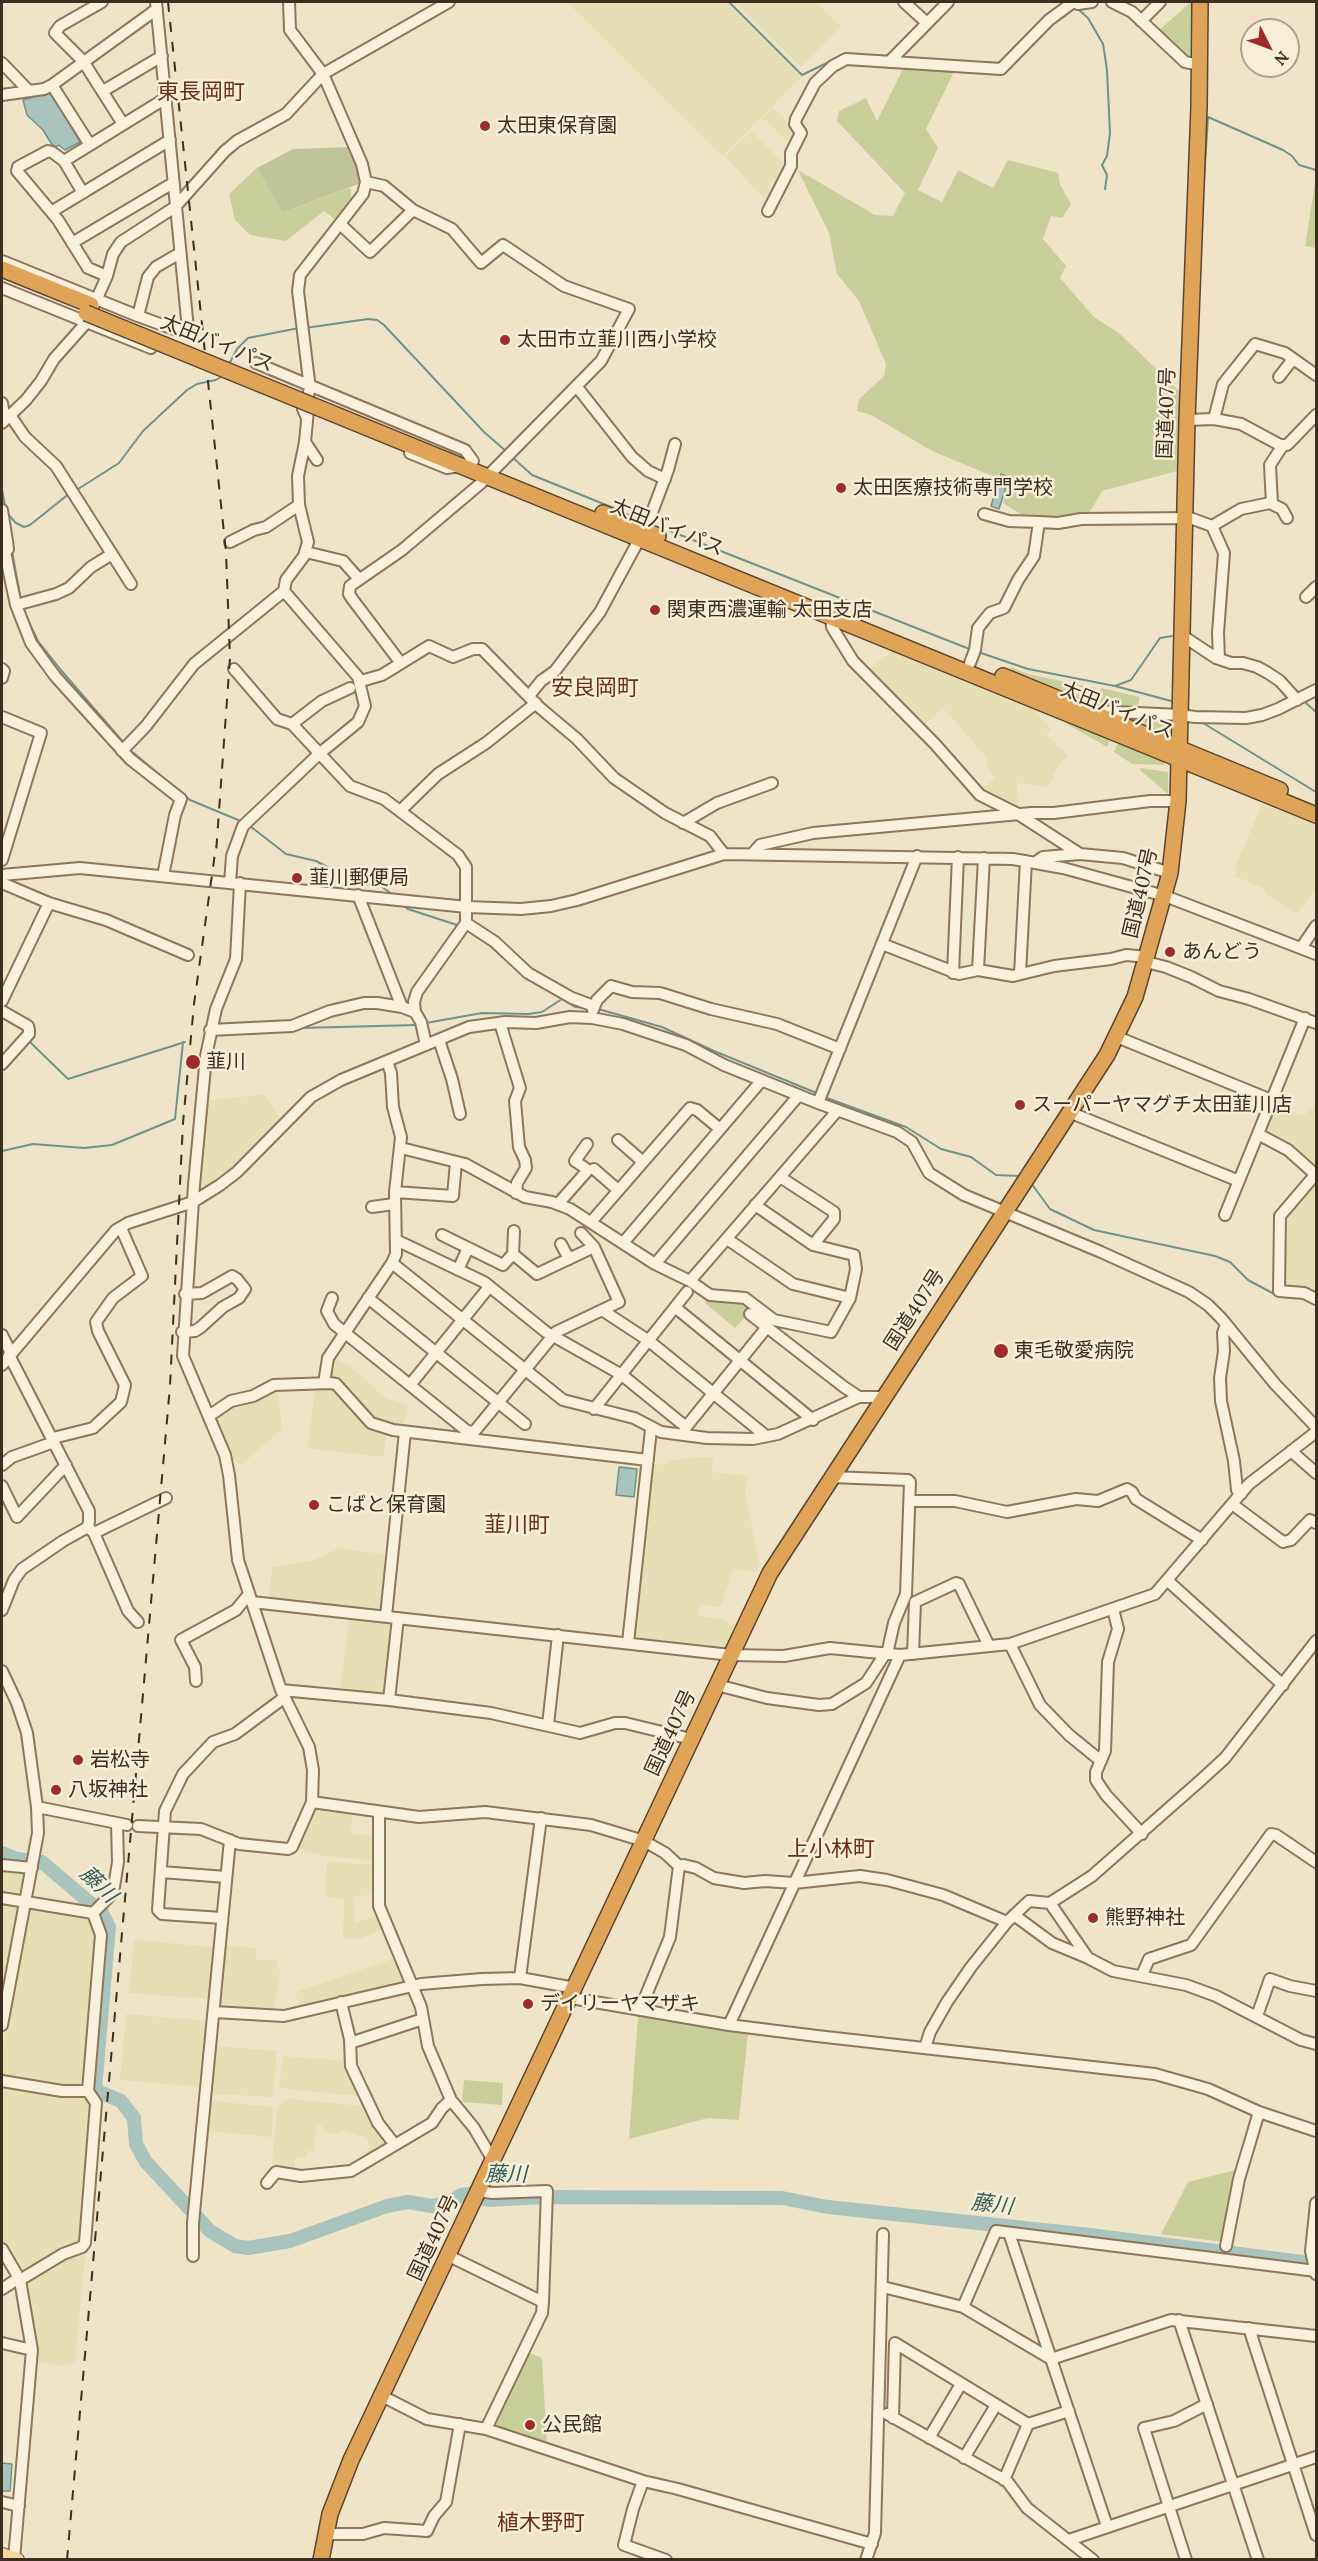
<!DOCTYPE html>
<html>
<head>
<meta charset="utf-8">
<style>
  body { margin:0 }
  #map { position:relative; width:1318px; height:2561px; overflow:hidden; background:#f0e4c8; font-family:Lora,serif }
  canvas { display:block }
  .frame { position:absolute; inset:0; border:3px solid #3d2e20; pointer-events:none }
  .north { position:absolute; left:1240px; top:18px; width:60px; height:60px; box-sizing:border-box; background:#f7eed8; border:2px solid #ada18e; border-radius:50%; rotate:132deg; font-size:16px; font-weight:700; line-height:24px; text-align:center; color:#3d2e20 }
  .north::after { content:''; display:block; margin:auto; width:21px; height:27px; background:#9e2a2b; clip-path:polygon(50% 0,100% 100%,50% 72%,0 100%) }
</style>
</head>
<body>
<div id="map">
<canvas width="1318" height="2561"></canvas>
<div class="frame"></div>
<div class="north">N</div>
</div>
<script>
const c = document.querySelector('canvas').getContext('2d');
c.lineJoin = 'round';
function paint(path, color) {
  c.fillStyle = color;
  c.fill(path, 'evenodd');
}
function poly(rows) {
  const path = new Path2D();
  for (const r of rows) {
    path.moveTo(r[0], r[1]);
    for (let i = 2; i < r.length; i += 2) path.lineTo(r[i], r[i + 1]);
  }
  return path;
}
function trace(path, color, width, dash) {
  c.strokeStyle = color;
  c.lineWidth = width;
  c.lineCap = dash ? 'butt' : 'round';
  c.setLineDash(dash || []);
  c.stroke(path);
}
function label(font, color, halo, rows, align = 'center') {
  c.font = font + ' Lora,"Noto Sans JP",serif';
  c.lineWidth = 5;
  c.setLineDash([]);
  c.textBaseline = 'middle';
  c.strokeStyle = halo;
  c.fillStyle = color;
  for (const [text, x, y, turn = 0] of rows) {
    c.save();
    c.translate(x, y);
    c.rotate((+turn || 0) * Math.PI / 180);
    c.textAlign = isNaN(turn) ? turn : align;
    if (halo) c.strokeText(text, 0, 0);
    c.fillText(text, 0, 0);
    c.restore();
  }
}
const farmland = poly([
  [567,2,727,2,803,76,723,156],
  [735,2,816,2,841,26,801,67],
  [773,108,798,133,792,146,763,118],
  [752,131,788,168,779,186,773,180,767,187,775,194,770,204,725,157],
  [893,651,1036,709,1034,712,1051,729,1046,735,1068,755,1059,765,1048,787,1017,783,1018,812,979,791,995,779,985,762,988,759,943,708,921,728,865,672],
  [1262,804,1316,824,1316,888,1297,914,1264,893,1265,889,1235,876,1238,868,1235,867],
  [265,1094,281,1120,229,1175,200,1192,197,1191,205,1101],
  [1316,1103,1316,1170,1278,1139,1263,1132,1272,1105,1303,1116],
  [1312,1185,1316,1186,1316,1295,1283,1287,1285,1218],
  [332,1358,350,1366,385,1398,408,1405,403,1427,373,1418,340,1381,328,1377],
  [316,1385,330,1385,386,1430,384,1457,307,1448],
  [269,1389,278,1390,282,1429,241,1465,230,1457,214,1418,224,1408],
  [699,1457,713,1458,712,1472,748,1476,745,1491,759,1561,757,1572,733,1569,721,1607,700,1604,699,1616,717,1618,738,1626,728,1647,724,1649,634,1637,653,1464,666,1465,667,1461],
  [340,1548,388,1555,381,1606,376,1610,269,1599,272,1567,314,1560],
  [350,1617,392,1622,383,1691,380,1693,340,1688],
  [317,1806,352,1812,351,1834,375,1836,374,1858,371,1860,323,1856,299,1849,297,1846],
  [327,1861,372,1865,374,1867,375,1894,353,1897,355,1923,377,1915,384,1929,362,1938,343,1938,344,1899,325,1897],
  [2,1867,27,1871,23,1894,2,1893],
  [2,1903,21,1908,2,2001],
  [34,1907,87,1918,91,1921,97,1936,82,2085,64,2085,2,2074,2,2049,30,1910],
  [134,1940,214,1947,210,1999,129,1993],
  [223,1945,256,1948,256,1958,259,1960,276,1960,280,1973,274,2010,220,2010,218,2007],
  [396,1958,403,1980,400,1982,300,2008,295,1992],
  [126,2014,208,2021,202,2087,120,2080],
  [216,2046,277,2051,273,2097,214,2094,212,2092],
  [283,2056,345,2061,358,2096,279,2088],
  [2,2086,82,2095,92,2100,82,2239,78,2245,23,2273,15,2265,2,2242],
  [290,2099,362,2106,386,2146,363,2159,370,2145,367,2138,344,2130,334,2134,329,2133,320,2125,316,2127,314,2151,307,2151,307,2158,295,2157,295,2169,272,2164,277,2108,283,2101],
  [213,2101,273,2107,272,2137,207,2131,210,2105],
  [81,2253,85,2255,75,2362,59,2366,35,2360,37,2348,25,2283,27,2280,55,2266,64,2258]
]);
const green = poly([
  [1191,2,1190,57,1188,58,1158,31],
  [904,67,956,68,926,129,938,148,918,190,942,202,958,170,993,188,1008,160,1058,173,1060,184,1071,204,1062,218,1051,216,1043,239,1066,266,1060,278,1094,317,1120,334,1181,393,1181,426,1177,471,1102,491,1088,515,1037,524,1003,503,1007,482,932,451,871,415,857,411,859,399,884,376,886,364,859,301,837,274,829,233,798,170,875,215,893,216,905,193,837,121,839,111,866,98,877,121],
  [257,168,282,213,349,188,351,189,351,199,337,221,324,211,286,241,250,235,235,220,229,194],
  [1316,177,1316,248,1305,246],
  [1011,667,1028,674,1096,688,1093,707,1008,673],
  [1101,688,1140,697,1137,709,1097,706],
  [1116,716,1169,721,1166,736],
  [1069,720,1111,737,1107,747,1067,724],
  [1119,741,1165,760,1164,765,1132,764,1114,752],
  [1141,768,1168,772,1168,794,1140,770],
  [710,1298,744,1302,753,1309,735,1328,705,1303],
  [638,2016,748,2033,739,2120,708,2118,629,2139],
  [464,2080,503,2083,502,2105,462,2102],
  [1239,2169,1224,2242,1161,2234,1188,2182],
  [530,2353,542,2358,547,2446,494,2425]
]);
const cemetery = poly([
  [349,147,361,183,282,213,257,168,293,149]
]);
const water = poly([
  [47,93,53,95,80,142,65,150,59,145,55,147,51,143,43,130,27,115,23,100,47,93],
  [1001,474,1009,477,999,509,991,506,1001,474],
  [619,1467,637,1469,634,1497,616,1495,619,1467],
  [2,2463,12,2464,10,2491,2,2491,2,2463]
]);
const stream = poly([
  [729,2,802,75,831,61],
  [1073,8,1079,10,1088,18,1103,44,1107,70,1110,133,1107,156,1102,165,1107,175,1105,189],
  [956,61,999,63,1005,58],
  [1204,180,1208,117,1283,150,1292,156,1299,165,1316,170],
  [305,328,368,319,377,320,384,325,484,432,507,452],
  [228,366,237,349,248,338,299,328],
  [511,456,532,475,626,513],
  [2,489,5,507],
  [75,491,119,463,143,431,187,390,197,384,216,380,223,376],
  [6,512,16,523,24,527,30,525,70,493],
  [670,531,972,650],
  [12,551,21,601],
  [24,612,38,641,60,669,124,743],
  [978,652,1028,669,1115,686,1175,702],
  [1115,686,1131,680,1160,638,1172,636],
  [1306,703,1316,712],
  [1203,723,1316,792],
  [130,750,190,800,243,822],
  [250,826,286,854,316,861,352,880,381,886,393,895],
  [401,904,408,909,460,926],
  [465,929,489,945,523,975],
  [549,991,575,1007,586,1008],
  [598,1009,662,1027,714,1051,819,1094],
  [426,1023,482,1013,529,1014,542,1012,562,999],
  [300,1028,417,1025],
  [29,1041,68,1079,185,1042],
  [824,1097,906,1127,941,1149,971,1157,996,1175,1020,1176],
  [2,1151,33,1144,84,1148,112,1145,175,1119,183,1042],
  [1031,1183,1050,1209,1094,1230,1215,1256,1230,1262,1248,1280,1276,1295]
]);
const river = poly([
  [2,1853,17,1859,42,1862,102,1913,109,1927,95,2090,121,2101,134,2118,136,2144,146,2162,210,2231,235,2246,248,2248,290,2241,387,2206,408,2202,432,2206,449,2203,461,2195,469,2194,489,2200,544,2197,782,2198,828,2207,1090,2235,1302,2262]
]);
const minor = poly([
  [102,2,60,26,55,33,83,61,123,124],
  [289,2,290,30,323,74,362,164,366,182,363,194,300,275,298,291,310,389,303,409,306,416],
  [904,2,927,23],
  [1071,2,1078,4,1092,2],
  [1112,2,1132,12,1185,62,1200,65],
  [1141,21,1160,2],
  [889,62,948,2],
  [2,63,29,91],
  [52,85,90,145],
  [103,91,162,56],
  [2,95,44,89,52,85,157,9],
  [64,161,166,98],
  [366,182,384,186,413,210,452,229,481,263,503,245,564,286,629,309,601,361,480,484,402,550,350,586,349,594,353,600,400,662],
  [83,193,64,161,52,152,48,151,18,167,17,171,58,220,88,268,107,276],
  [768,211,791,166,791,153,801,133,795,124,796,119,815,83,833,66,846,59,1001,69,1049,20,1072,3],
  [51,212,170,140],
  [340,224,370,252,413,210],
  [72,243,173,183],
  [2,261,138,316,182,332,188,329,156,2],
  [2,288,151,348],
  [138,316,148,277,156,267,180,253],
  [256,363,465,450,473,461],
  [1279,377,1293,359],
  [577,387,632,457,648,471,665,479],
  [2,403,5,420],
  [10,415,25,437,56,466,131,584],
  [1214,419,1223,384,1255,344,1285,353,1316,375],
  [1187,420,1214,419,1241,424,1280,445,1287,445,1293,439,1316,415],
  [2,423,26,400,41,381,54,359,86,323,107,276,113,254,121,242,175,207,225,151,237,141,286,114,323,74,449,2],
  [305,442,317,460],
  [410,453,447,468,460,466],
  [1272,504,1270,465,1283,445],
  [2,510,7,541,8,549,5,551,10,577,16,605,31,643,55,676,130,759,181,799,175,815,163,876],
  [984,514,1009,521,1039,522],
  [1212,526,1224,553,1218,633,1219,659],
  [230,542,254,530,266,527,299,505],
  [306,552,343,561,359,579],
  [1306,597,1316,587],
  [16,605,56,594,69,588,91,567,112,554],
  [831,617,832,627,853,661,935,744,980,795,1018,814,1080,854,1123,858,1170,873],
  [1183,636,1216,658,1231,663,1243,663,1257,667,1268,673,1280,681,1297,700],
  [970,663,975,650,978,628,990,613,1004,608,1018,580,1034,556,1039,522,1058,523,1081,519,1190,518,1212,526,1241,509,1270,503,1282,509,1287,518],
  [2,669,4,671,2,678],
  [234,669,277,719,292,724],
  [361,681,382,675,429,646,453,657,473,649,482,649,539,707,577,739,614,778,665,813,710,836,724,854],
  [350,688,322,701,292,724,350,786,384,799,458,855,466,867,466,923,495,942,528,973,572,998,594,1006],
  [529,696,541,681,555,671,600,612,648,523,668,470,675,444],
  [1095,711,1180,715,1195,717,1246,718,1262,715,1278,709,1316,690],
  [2,717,41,733,2,860],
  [122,751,146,726,194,664,284,591,286,580,304,556,308,542,299,505,298,476,305,442,308,410],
  [400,811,438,774,486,743,536,703],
  [683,823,717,803,772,783],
  [753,853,760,845,813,833,1031,813,1054,813,1150,801,1178,801],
  [1036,862,1043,857,1080,854],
  [2,875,80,868,467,907,521,909,551,906,577,900,724,854,1013,859,1063,868,1165,896,1316,954],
  [2,883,49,903,106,920,188,955],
  [230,883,232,856,243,826,319,754,358,722,365,706,358,677,284,591],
  [358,895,402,1007],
  [882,944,959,974,978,970,1013,976,1054,966,1111,959,1126,955,1148,957],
  [1301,948,1316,926],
  [1146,962,1166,967,1191,977,1219,991,1249,999,1316,1023],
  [978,970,984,858],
  [953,973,958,857],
  [1020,974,1026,861],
  [2,1001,49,903],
  [593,1010,597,1000,611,986,632,992,660,993,711,1009,777,1024,840,1049],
  [2,1011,28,1026,29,1030,29,1034,2,1064],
  [415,1012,414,1002,417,992,466,923],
  [500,1023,520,1088,515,1101,519,1147,525,1160,526,1168,517,1183,516,1193],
  [210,1030,292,1026,330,1011,364,1003,377,1003,402,1007,415,1012,421,1022,426,1045],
  [1117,1037,1271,1100],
  [439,1040,452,1079,460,1114],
  [818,1103,917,856],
  [1069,1112,1239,1181],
  [1258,1134,1288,1150,1316,1175],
  [618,1140,643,1162],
  [401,1148,465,1164,525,1197,552,1202,570,1209,655,1264,690,1281,710,1295,745,1298,774,1320,831,1332,850,1298,856,1269,854,1255,813,1245,755,1205],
  [594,1169,618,1190],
  [1315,1175,1280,1216,1279,1291,1304,1293,1316,1299],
  [780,1177,834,1212,834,1219,813,1245],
  [395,1192,453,1196,456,1162],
  [558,1204,588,1170,575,1161,587,1144],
  [372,1207,394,1204],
  [1225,1215,1305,1018],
  [591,1222,690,1108,697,1110,720,1129],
  [442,1235,503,1265,513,1254,537,1274,594,1247],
  [727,1239,793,1284,850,1298],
  [396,1240,484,1282,546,1332,622,1375,686,1427],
  [623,1243,762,1080],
  [561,1244,569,1259],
  [513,1254,514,1231],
  [392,1263,563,1400,634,1418,661,1432,707,1438,753,1439,778,1434,859,1397,883,1397],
  [655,1264,799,1095],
  [458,1270,468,1248],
  [690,1281,837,1111],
  [332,1298,327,1311,334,1324,467,1431,474,1432,556,1332,619,1302,594,1247,581,1233],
  [368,1298,525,1424],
  [676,1308,813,1420],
  [602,1310,649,1341,766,1436],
  [750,1314,844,1387,859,1397],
  [1226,1324,1223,1333,1224,1351,1220,1378,1221,1401,1234,1461,1237,1490,1241,1494],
  [182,1332,195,1331,201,1327,223,1307,239,1298,245,1289,237,1279,232,1276,202,1293,185,1294],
  [2,1335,11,1353],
  [2,1365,116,1230,128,1223,193,1202,220,1185,237,1172,311,1097,341,1080,469,1027,505,1022,536,1023,570,1017,592,1018,623,1024,686,1045,724,1065,818,1103,897,1132,912,1142,929,1173,964,1195,1101,1252,1189,1292,1208,1305,1221,1318,1275,1384,1316,1427],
  [324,1383,328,1358,392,1263,396,1254,395,1192,401,1137,393,1107,391,1073,387,1061],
  [410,1385,489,1287],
  [594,1409,687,1292],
  [209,1416,231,1401,253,1396,274,1385,330,1383,336,1384,371,1423,393,1430,648,1460],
  [684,1433,686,1427,767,1327],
  [53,1438,93,1428,121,1402,125,1385,98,1331,96,1322,113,1298,142,1276,121,1228],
  [1291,1451,1316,1473],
  [2,1465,12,1457,54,1442],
  [831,1477,908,1480,910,1482,906,1594,894,1623,887,1654],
  [2,1486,17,1517,66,1465],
  [910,1501,955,1501,1007,1512,1076,1499,1098,1501,1127,1489,1132,1492,1136,1499,1202,1540],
  [1232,1504,1283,1542,1291,1540,1310,1520,1316,1523],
  [88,1527,94,1533,128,1611,138,1622],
  [94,1533,166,1498],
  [1168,1581,1283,1685],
  [252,1602,731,1655,784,1656,830,1648,900,1655,1010,1644,1155,1594,1249,1484,1316,1432],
  [1113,1609,1118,1629,1108,1662,1105,1751,1096,1772,1096,1780,1106,1795,1142,1834],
  [2,1610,14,1580,22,1569,63,1541,88,1527,89,1521,89,1511,9,1355],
  [386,1616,405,1432],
  [628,1643,651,1429],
  [1010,1644,1040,1705,1069,1735,1101,1761],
  [913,1654,915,1602,956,1583,959,1584,989,1646],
  [2,1671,17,1703,27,1733,37,1807,38,1833,2,2025],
  [196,1681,195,1667,181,1640,236,1610,249,1594],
  [717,1685,767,1698,819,1705,832,1704,866,1683,885,1654],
  [281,1690,389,1700,491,1713,580,1733,615,1723,625,1723,691,1739],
  [389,1700,398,1618],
  [548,1725,558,1635],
  [312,1802,419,1817,485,1812,591,1825,644,1841,665,1853,679,1866,684,1865,696,1868,714,1878,744,1883,765,1881,794,1883,860,1876,887,1880,943,1895,1007,1922],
  [37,1807,127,1825],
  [379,1812,379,1906,421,2007,428,2046,451,2100,474,2128,494,2162],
  [138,1826,201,1829,239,1844,288,1849,292,1847,312,1802,313,1770,309,1747,281,1690,238,1560,229,1475,225,1455,183,1356,194,1185,206,1056,216,1009,236,959,240,883],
  [2,1865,32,1868],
  [161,1872,226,1877],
  [2,1898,93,1913],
  [1050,1903,1088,1958,1113,1971,1186,1985,1216,1996,1301,2040,1316,2044],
  [93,1913,113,1893,118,1862,117,1824],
  [1014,1915,1052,1943,1088,1958],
  [222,1918,162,1914,158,1910,165,1811,183,1774,213,1742,235,1734,285,1697],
  [1142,1975,1149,1959,1191,1945,1271,1834,1276,1835,1316,1862],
  [520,1978,541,1818],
  [571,1998,729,2025,817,2036,1155,2074,1208,2089,1259,2112,1316,2131],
  [341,2002,350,2039,351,2066,378,2123,395,2145],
  [640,2010,670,1937,679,1866],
  [214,2012,284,2016,421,1984,482,1979,520,1978,575,1988],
  [1257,2016,1270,1979,1290,1986,1316,1991],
  [729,2025,900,1655],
  [350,2043,423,2019],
  [925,2048,930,2032,947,2002,971,1967,1007,1922,1029,1901,1050,1903,1092,1876,1201,1780,1225,1758,1316,1641],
  [2,2081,62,2091,88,2091,96,2103,85,2243,82,2247,63,2254,20,2280],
  [88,2091,101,1935,93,1913],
  [267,2183,276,2172,301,2176,351,2171,432,2123,442,2108,451,2100],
  [480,2191,492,2193,547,2191,543,2302],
  [1316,2203,1311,2251,1316,2274],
  [1009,2233,1107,2526],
  [1226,2246,1239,2179,1259,2112],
  [2,2249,20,2280,32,2350,14,2559],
  [193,2256,193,2223,230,1840],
  [449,2256,543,2302,542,2313,486,2429],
  [883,2287,963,2307,1051,2359,1171,2320,1316,2336],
  [2,2289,19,2278],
  [963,2307,996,2231,1316,2271],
  [1179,2320,1258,2560],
  [1249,2328,1316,2535],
  [2,2343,32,2350],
  [382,2396,427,2419,486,2429,643,2481,678,2489,872,2544],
  [887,2414,1007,2481,1027,2508,1093,2560],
  [893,2418,895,2343,1028,2424,1069,2411],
  [929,2438,961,2384],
  [964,2458,996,2405],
  [1004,2480,1028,2424],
  [643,2481,633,2509,624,2545,666,2560],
  [2,2502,19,2506],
  [325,2534,363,2534,384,2528,427,2531,434,2516,446,2502,460,2424],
  [1069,2540,1316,2457],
  [866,2560,875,2533,883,2234],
  [1186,2560,1144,2428,1174,2421,1207,2404]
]);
const major = poly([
  [2,2555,17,2560]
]);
const highway = poly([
  [2,269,91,305],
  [319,408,1316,815],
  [603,513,658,536],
  [1003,676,1280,790],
  [321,2560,330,2514,351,2460,770,1573,1107,1055,1135,997,1170,873,1178,801,1187,420,1199,107,1200,2]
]);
const rail = poly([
  [168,2,226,552,230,658,216,853],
  [67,2560,170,1386,183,1123,194,1004,216,846]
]);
const highwayBridge = poly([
  [86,313,319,408]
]);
const markers = [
  [485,126,6,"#9e2a2b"],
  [505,340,6,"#9e2a2b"],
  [841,488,6,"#9e2a2b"],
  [655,610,6,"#9e2a2b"],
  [297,878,6,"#9e2a2b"],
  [1170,952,6,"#9e2a2b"],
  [193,1062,8,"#9e2a2b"],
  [1020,1105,6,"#9e2a2b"],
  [1001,1351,8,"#9e2a2b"],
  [314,1505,6,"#9e2a2b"],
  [78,1760,6,"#9e2a2b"],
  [56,1790,6,"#9e2a2b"],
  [1093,1918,6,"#9e2a2b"],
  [528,2004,6,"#9e2a2b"],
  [530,2425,6,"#9e2a2b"]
];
const poiNames = [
  ["太田東保育園",497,126],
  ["太田市立韮川西小学校",517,340],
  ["太田医療技術専門学校",853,488],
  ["関東西濃運輸 太田支店",667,610],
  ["韮川郵便局",309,878],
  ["あんどう",1182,952],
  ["韮川",206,1062],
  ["スーパーヤマグチ太田韮川店",1032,1105],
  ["東毛敬愛病院",1014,1351],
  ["こばと保育園",326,1505],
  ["岩松寺",90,1760],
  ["八坂神社",68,1790],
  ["熊野神社",1105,1918],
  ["デイリーヤマザキ",540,2004],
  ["公民館",542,2425]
];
const streetNames = [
  ["太田バイパス",217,344,22],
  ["国道407号",1167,413,-88],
  ["太田バイパス",667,528,22],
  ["太田バイパス",1117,711,22],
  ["国道407号",1141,893,-77],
  ["国道407号",915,1310,-57],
  ["国道407号",671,1733,-65],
  ["国道407号",434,2238,-65]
];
const waterNames = [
  ["藤川",98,1885,44],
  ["藤川",506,2175,1],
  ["藤川",992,2205,7]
];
const quarterNames = [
  ["東長岡町",201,93],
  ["安良岡町",595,689],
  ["韮川町",517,1526],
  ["上小林町",831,1850],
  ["植木野町",541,2524]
];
paint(farmland, '#e6deb5');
paint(green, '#c9cf9b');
paint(cemetery, '#bfc49a');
paint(water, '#a9c4bc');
trace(water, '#6f938a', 1.5);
trace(stream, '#6f938a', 2);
trace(river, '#a9c4bc', 14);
trace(minor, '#8d765c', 14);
trace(major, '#5b4430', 16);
trace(highway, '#5b4430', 18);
trace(minor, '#faf1dc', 10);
trace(major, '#f3d9a0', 14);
trace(highway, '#e0a458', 15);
trace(rail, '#3d2e20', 2, [10, 10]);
trace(highwayBridge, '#5b4430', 18, []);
trace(highwayBridge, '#e0a458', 15);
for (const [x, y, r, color] of markers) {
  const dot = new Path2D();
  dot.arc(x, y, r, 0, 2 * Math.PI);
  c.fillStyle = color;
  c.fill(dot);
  trace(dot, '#f7eed8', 2);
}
label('20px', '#3d2e20', '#f7eed8', poiNames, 'left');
label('20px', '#3d2e20', '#f7eed8', streetNames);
label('italic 21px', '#2f5d5a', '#f7eed8', waterNames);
label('22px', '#6b2e1e', '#f7eed8', quarterNames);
</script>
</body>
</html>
